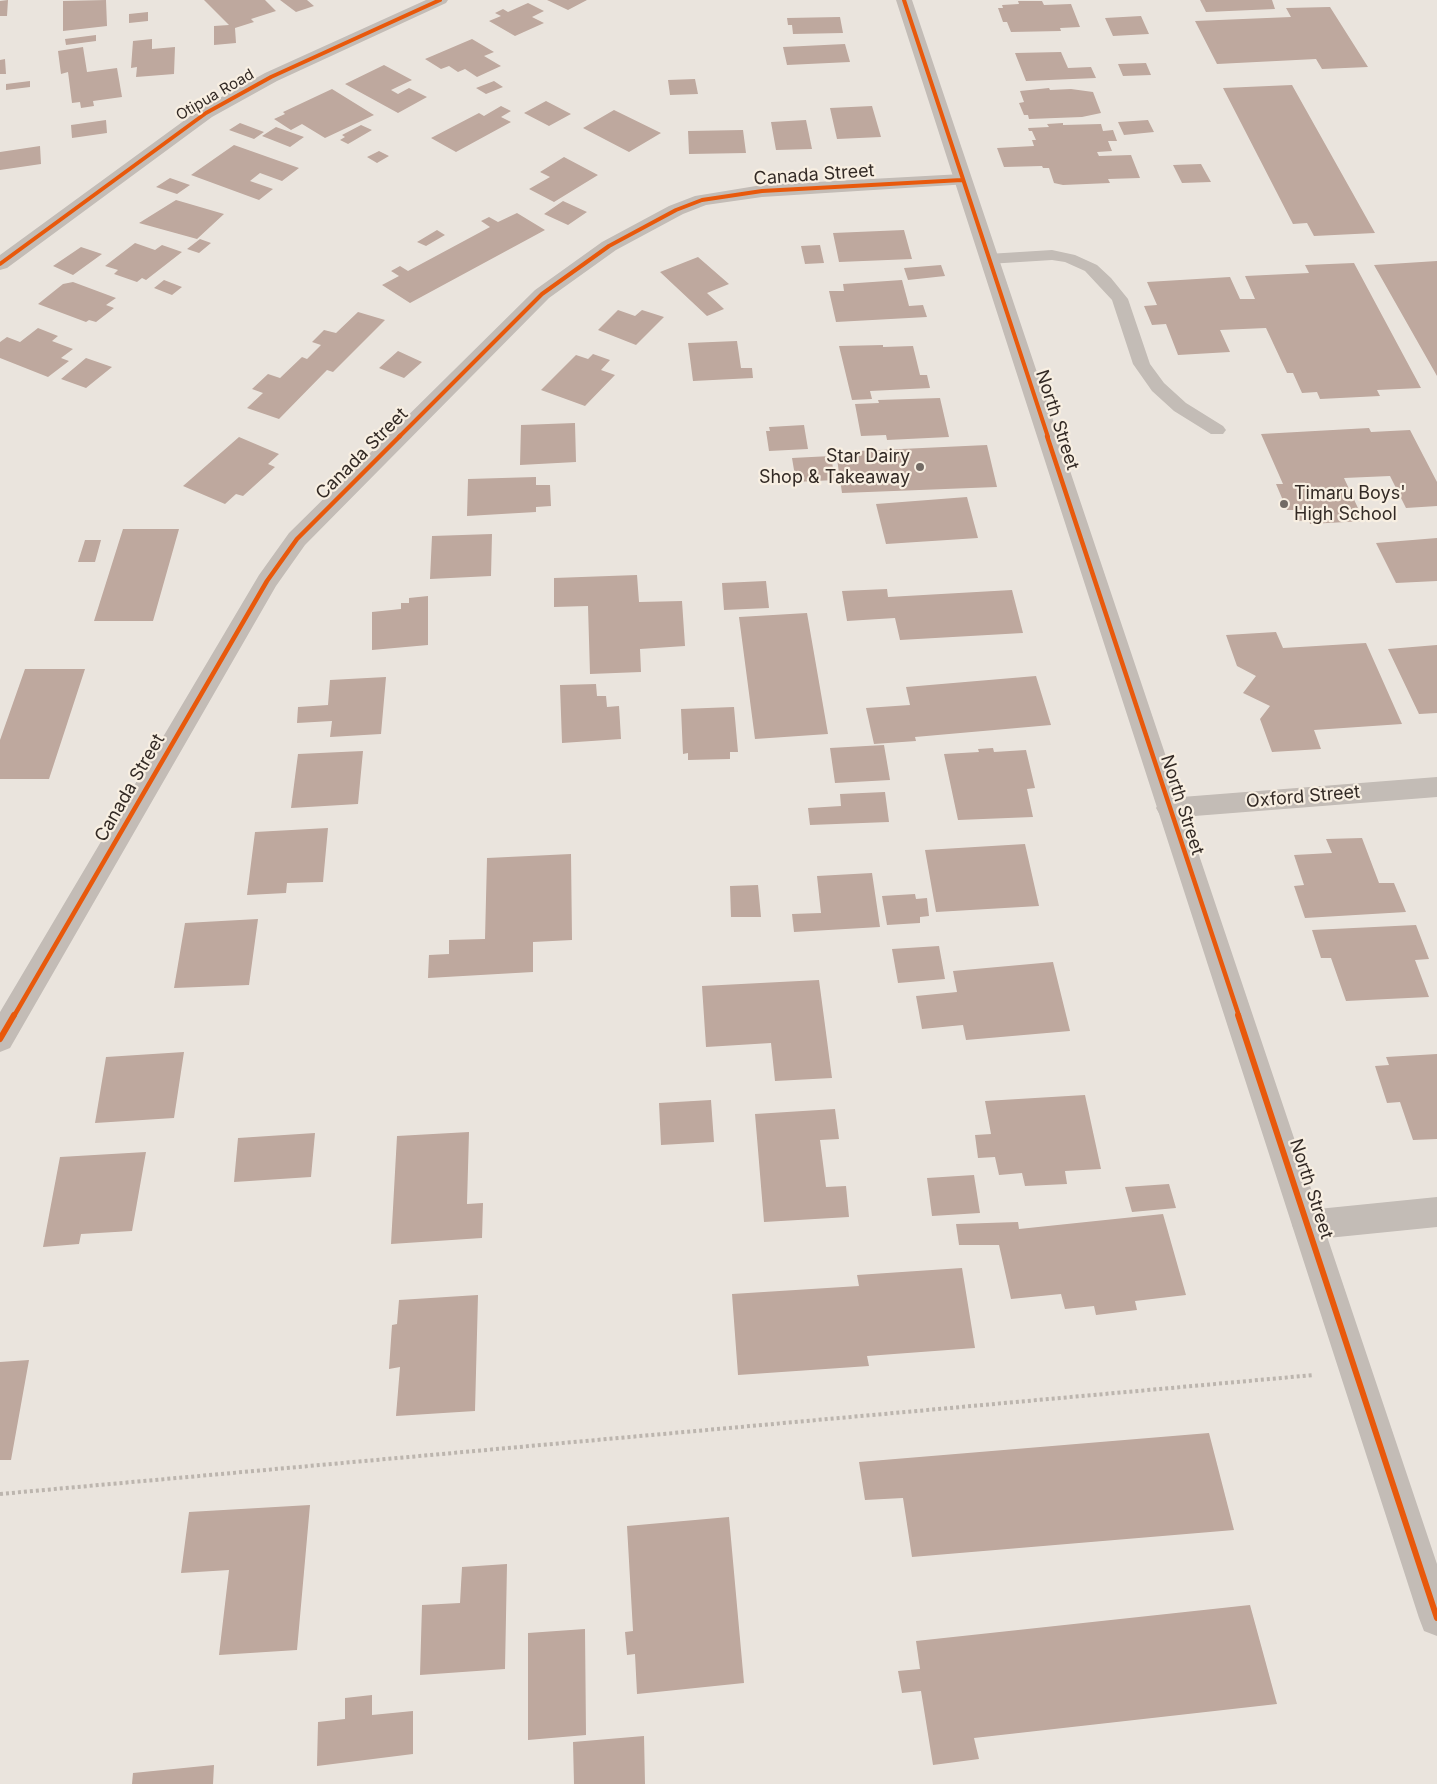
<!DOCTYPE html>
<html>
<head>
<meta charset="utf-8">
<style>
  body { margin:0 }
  canvas { display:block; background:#eae4dd }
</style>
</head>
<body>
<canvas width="1437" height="1784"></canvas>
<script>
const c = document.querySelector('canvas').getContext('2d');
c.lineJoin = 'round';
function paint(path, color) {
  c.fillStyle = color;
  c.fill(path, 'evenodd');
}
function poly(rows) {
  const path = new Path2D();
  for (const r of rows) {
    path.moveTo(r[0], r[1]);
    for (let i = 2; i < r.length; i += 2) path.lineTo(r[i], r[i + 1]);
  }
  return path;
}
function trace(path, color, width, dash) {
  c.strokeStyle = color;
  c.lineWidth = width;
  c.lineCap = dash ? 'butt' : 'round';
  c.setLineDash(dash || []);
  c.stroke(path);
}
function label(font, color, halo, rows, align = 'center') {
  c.font = font + ' Inter,sans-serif';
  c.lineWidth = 4.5;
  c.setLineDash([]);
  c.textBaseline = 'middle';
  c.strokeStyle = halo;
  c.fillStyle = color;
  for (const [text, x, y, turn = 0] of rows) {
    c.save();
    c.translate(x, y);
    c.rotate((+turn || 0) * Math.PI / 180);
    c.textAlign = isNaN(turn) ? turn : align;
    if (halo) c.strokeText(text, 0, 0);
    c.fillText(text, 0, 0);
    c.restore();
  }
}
const building = poly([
  [8,0,7,16,0,16,0,1],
  [106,0,107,26,63,31,63,1],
  [204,0,265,0,276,11,251,19,254,22,235,28,236,43,214,45,214,26,229,25],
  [280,0,307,0,314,6,296,12],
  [547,0,587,0,568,10],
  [1200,0,1272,0,1275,9,1206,12],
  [1018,1,1042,1,1044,5,1071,4,1080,27,1060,28,1061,31,1011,32,1007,22,1003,22,998,8,1003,8,1002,5,1019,4],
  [528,3,544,11,532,17,544,23,515,36,489,21,501,16,495,13,503,9,508,12],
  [1330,7,1368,67,1322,69,1316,59,1217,64,1195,21,1291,17,1286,8],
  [148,12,148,21,129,23,129,14],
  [1141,16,1149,34,1113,36,1105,18],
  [840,17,843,33,793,34,792,25,788,25,787,18],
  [96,35,96,41,66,45,65,39],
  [152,39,152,49,175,47,174,74,136,77,137,67,131,68,133,41],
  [472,39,494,52,484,56,501,66,477,77,465,69,458,72,449,66,441,69,425,59],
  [845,44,850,62,787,65,783,47],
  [83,47,87,72,117,68,122,97,93,101,94,106,81,108,80,102,72,103,68,72,61,74,58,51],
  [1061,52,1068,68,1091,67,1096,78,1026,81,1015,53],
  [5,59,6,74,0,74,0,60],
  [1146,63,1151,75,1123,76,1118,64],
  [384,65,412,80,391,90,398,94,409,88,427,97,398,113,345,84],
  [695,79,698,94,670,95,668,80],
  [30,81,30,87,6,90,6,84],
  [494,81,503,87,486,94,476,88],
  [1292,85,1375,233,1314,236,1307,223,1293,224,1223,88],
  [1049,88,1050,90,1071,89,1093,92,1101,113,1082,117,1029,119,1028,115,1024,115,1019,103,1024,102,1020,91],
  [332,89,374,115,325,138,302,124,291,130,274,119,285,114,283,112],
  [546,101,571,114,549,126,524,113],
  [501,106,511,111,501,117,511,122,456,152,431,138,479,113,484,116],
  [872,106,881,137,837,139,830,108],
  [614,110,661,133,629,152,583,128],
  [106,120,107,133,72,138,71,125],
  [806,120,812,149,776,150,771,122],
  [1148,120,1154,132,1124,135,1118,122],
  [240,123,264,132,254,139,229,130],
  [1063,123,1063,125,1101,124,1103,131,1113,130,1117,141,1108,141,1112,151,1097,152,1099,156,1131,155,1140,178,1108,179,1110,183,1063,185,1054,183,1049,168,1043,168,1042,166,1004,167,997,148,1034,146,1032,140,1036,140,1032,131,1029,131,1028,128,1049,127,1047,124],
  [361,125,372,130,348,144,340,140,345,137,342,135],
  [276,127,304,137,290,147,262,136],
  [743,130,746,153,689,154,688,131],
  [234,145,299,168,282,181,260,173,250,181,273,189,259,200,191,175],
  [40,146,41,164,0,170,0,152],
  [379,151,389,156,377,163,367,157],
  [564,157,598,175,554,202,529,189,550,177,540,172],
  [1201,164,1211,182,1182,183,1173,165],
  [170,178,190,185,177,194,156,187],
  [176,200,224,214,197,239,139,223],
  [563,201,587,212,568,225,544,214],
  [517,213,545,230,410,303,382,285,399,276,391,271,400,266,408,271,490,227,481,221,489,217,498,222],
  [437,230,445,235,426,246,417,242],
  [904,230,912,259,839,262,833,233],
  [200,239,211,243,199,253,187,249],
  [135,243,155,250,162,245,182,252,146,280,142,278,137,282,114,274,118,270,105,266],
  [820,245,824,263,805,264,801,246],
  [81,247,102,254,73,275,53,266],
  [698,257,729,284,707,293,724,309,707,316,660,272],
  [1437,261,1437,376,1374,265],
  [1354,263,1421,388,1377,390,1380,396,1320,399,1317,392,1302,393,1293,373,1287,373,1266,328,1220,330,1230,352,1178,355,1166,324,1152,325,1144,306,1157,305,1147,282,1230,277,1240,299,1255,299,1245,276,1309,273,1305,265],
  [941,265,945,276,908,280,904,268],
  [164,280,182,287,172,295,154,288],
  [902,280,909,306,923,305,927,317,836,322,829,291,844,291,843,284],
  [73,282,116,298,106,305,114,308,96,322,89,320,86,322,38,304,63,284],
  [618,310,635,316,642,310,664,317,636,345,598,330],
  [358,312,385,320,333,372,327,370,279,419,247,408,263,393,252,389,268,374,280,378,302,357,307,359,321,345,312,342,324,330,336,333],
  [38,328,58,336,52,341,73,349,61,358,69,361,48,377,0,358,0,342,7,337,20,342],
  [737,341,741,368,752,368,753,378,693,381,688,343],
  [883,345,883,347,913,346,920,375,927,375,930,388,870,391,872,399,852,400,839,346],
  [398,351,422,362,404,378,379,368],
  [593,354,610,360,601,370,615,375,585,406,541,390,576,355,588,359],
  [86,358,112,367,86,388,61,379],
  [940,398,949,437,887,440,886,435,861,436,855,404,879,403,878,400],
  [575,423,576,462,520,465,521,425],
  [804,425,808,449,769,451,766,431,770,431,769,427],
  [1369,428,1371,432,1410,430,1437,482,1437,506,1406,508,1390,476,1344,478,1364,521,1310,524,1309,520,1298,521,1294,510,1287,510,1276,484,1283,484,1261,434],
  [239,437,279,454,268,464,275,467,243,496,236,494,225,504,183,486],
  [987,445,997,487,842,493,836,452],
  [831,456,835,480,796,482,792,458],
  [536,477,536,485,550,485,551,506,536,507,536,512,467,516,468,479],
  [967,497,978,538,886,544,876,504],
  [123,529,179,529,153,621,94,621],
  [492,534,491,576,430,579,432,536],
  [1437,538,1437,581,1396,583,1376,543],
  [85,540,101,540,95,562,78,562],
  [637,575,639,602,682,601,685,646,640,649,641,672,590,674,588,606,554,607,554,578],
  [766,581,769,608,724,610,722,583],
  [887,589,888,597,1012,590,1023,633,900,640,895,618,847,621,842,591],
  [428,596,428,645,372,650,372,612,401,609,401,603,409,603,409,598],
  [807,613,828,734,755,739,739,617],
  [1276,632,1283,648,1366,643,1402,724,1314,730,1321,749,1272,752,1260,719,1270,706,1243,693,1256,676,1237,666,1226,635],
  [1437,645,1437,713,1419,714,1388,649],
  [25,669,85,669,49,779,0,779,0,740],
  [1036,676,1051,725,915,737,916,741,874,744,866,708,910,705,906,687],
  [386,677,381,734,330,737,332,721,297,723,298,707,328,705,330,680],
  [596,684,597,696,606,696,607,707,619,706,621,739,562,743,560,685],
  [734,707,738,752,730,752,730,759,688,760,688,753,683,754,681,709],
  [884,745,890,780,835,783,830,748],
  [993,748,994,752,1026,750,1035,788,1027,789,1033,817,958,820,944,754,979,752,978,749],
  [363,751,358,804,291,808,298,754],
  [885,792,889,822,810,825,808,808,841,806,840,794],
  [328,828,323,882,287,883,286,893,247,895,255,832],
  [1362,838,1379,883,1394,883,1406,912,1305,918,1294,886,1304,885,1294,855,1332,853,1326,839],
  [1025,844,1039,906,936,912,925,850],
  [571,854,572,940,533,942,533,972,428,978,429,955,449,954,449,940,485,939,487,858],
  [872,873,880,927,794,932,792,914,821,913,817,876],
  [758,885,761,917,731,917,730,886],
  [915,894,916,899,927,898,929,916,920,917,920,923,887,925,882,896],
  [258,919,249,985,174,988,185,923],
  [1416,925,1429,959,1415,960,1429,997,1346,1001,1331,958,1321,958,1312,930],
  [939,946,945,979,898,983,892,949],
  [1053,962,1070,1031,966,1040,963,1025,922,1029,916,996,957,992,953,971],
  [819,980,832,1078,775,1081,771,1043,706,1047,702,986],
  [184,1052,174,1118,95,1123,106,1057],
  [1437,1054,1437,1139,1413,1140,1400,1102,1387,1103,1375,1066,1389,1065,1386,1057],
  [1085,1095,1101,1169,1065,1171,1067,1184,1025,1186,1022,1173,999,1175,995,1157,978,1158,975,1135,991,1134,985,1101],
  [711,1100,714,1142,661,1145,659,1103],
  [835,1109,839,1139,820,1140,826,1187,846,1186,849,1217,764,1222,755,1114],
  [469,1132,467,1204,483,1203,482,1238,391,1244,397,1136],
  [315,1133,311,1177,234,1182,238,1138],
  [146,1152,132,1231,81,1234,79,1244,43,1247,60,1157],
  [974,1175,980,1213,932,1216,927,1178],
  [1169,1184,1176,1208,1132,1212,1125,1187],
  [1163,1214,1186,1295,1135,1301,1137,1310,1096,1315,1094,1306,1065,1309,1061,1294,1011,1299,999,1245,959,1245,956,1224,1018,1222,1019,1229],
  [962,1268,975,1348,867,1356,869,1366,738,1375,732,1294,859,1286,857,1275],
  [478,1295,475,1411,396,1416,400,1367,389,1369,392,1325,397,1324,399,1300],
  [29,1360,11,1460,0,1460,0,1362],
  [1209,1433,1234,1530,912,1557,903,1498,865,1500,859,1462],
  [310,1505,297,1650,219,1655,229,1570,181,1573,189,1512],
  [729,1517,744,1683,637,1694,635,1654,627,1655,625,1632,633,1631,627,1526],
  [507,1564,505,1669,420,1675,422,1605,460,1603,462,1567],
  [1250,1605,1277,1704,974,1738,979,1759,933,1765,921,1691,902,1693,898,1671,920,1669,916,1641],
  [585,1629,586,1735,528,1740,528,1633],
  [372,1695,372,1715,413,1711,413,1754,317,1766,318,1722,345,1719,345,1698],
  [644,1736,645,1784,574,1784,573,1742],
  [214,1765,213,1784,132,1784,133,1773]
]);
const path = poly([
  [0,1494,1314,1375]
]);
const service = poly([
  [1052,250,1075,255,1097,265,1111,278,1128,299,1150,364,1164,383,1186,403,1223,426,1226,430,1223,434,1211,434,1174,411,1152,391,1133,364,1112,300,1085,271,1065,262,1052,260,988,264,980,259,988,254,1052,250]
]);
const minor = poly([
  [962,174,969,176,971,180,969,184,762,197,706,205,683,214,616,250,549,298,305,545,276,586,10,1048,0,1052,0,1012,259,575,289,533,535,290,602,242,669,206,695,196,762,185,962,174],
  [1437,777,1437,797,1169,818,1160,815,1156,808,1160,801,1169,798,1437,777],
  [1437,1197,1437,1227,1308,1240,1297,1236,1292,1225,1297,1214,1308,1210,1437,1197]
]);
const tertiary = poly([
  [426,0,448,0,446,3,277,81,212,117,7,268,0,270,0,255,200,109,265,73,426,0],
  [896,0,912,0,1437,1564,1437,1636,1424,1631,1419,1618,896,0]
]);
const cyclewayFar2 = poly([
  [904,0,1048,437],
  [0,264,206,113,271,77,440,0],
  [399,437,542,294,609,246,676,210,702,200,762,191,962,180]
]);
const cyclewayFar1 = poly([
  [1047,436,1239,1016],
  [14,1016,267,581,297,539,400,436]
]);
const cycleway = poly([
  [1238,1015,1437,1618],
  [0,1039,14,1015]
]);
const markers = [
  [920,467,5,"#736b65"],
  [1284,504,5,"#736b65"]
];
const farStreetnames = [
  ["Otipua Road",215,95,-30]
];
const streetNames = [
  ["Canada Street",814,175,-4],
  ["North Street",1057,420,72],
  ["Canada Street",362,454,-45],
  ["Canada Street",130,788,-60],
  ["Oxford Street",1303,797,-5],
  ["North Street",1182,805,72],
  ["North Street",1311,1189,72]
];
const poiNames = [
  ["Star Dairy",910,457],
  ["Shop & Takeaway",910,478],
  ["Timaru Boys'",1294,494,"left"],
  ["High School",1294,515,"left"]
];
paint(building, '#bea89e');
trace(path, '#bcb5ae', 4, [3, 3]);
paint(service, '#c3bcb6');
paint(minor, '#c3bcb6');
paint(tertiary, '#c3bcb6');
trace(cyclewayFar2, '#e8590c', 4);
trace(cyclewayFar1, '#e8590c', 4.5);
trace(cycleway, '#e8590c', 6);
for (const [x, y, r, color] of markers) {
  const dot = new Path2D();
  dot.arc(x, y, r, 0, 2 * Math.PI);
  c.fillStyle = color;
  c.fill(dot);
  trace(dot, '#f8efe2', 2);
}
label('15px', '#332a25', '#f8efe2', farStreetnames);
label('18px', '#332a25', '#f8efe2', streetNames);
label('18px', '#332a25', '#f8efe2', poiNames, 'right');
</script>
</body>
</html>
